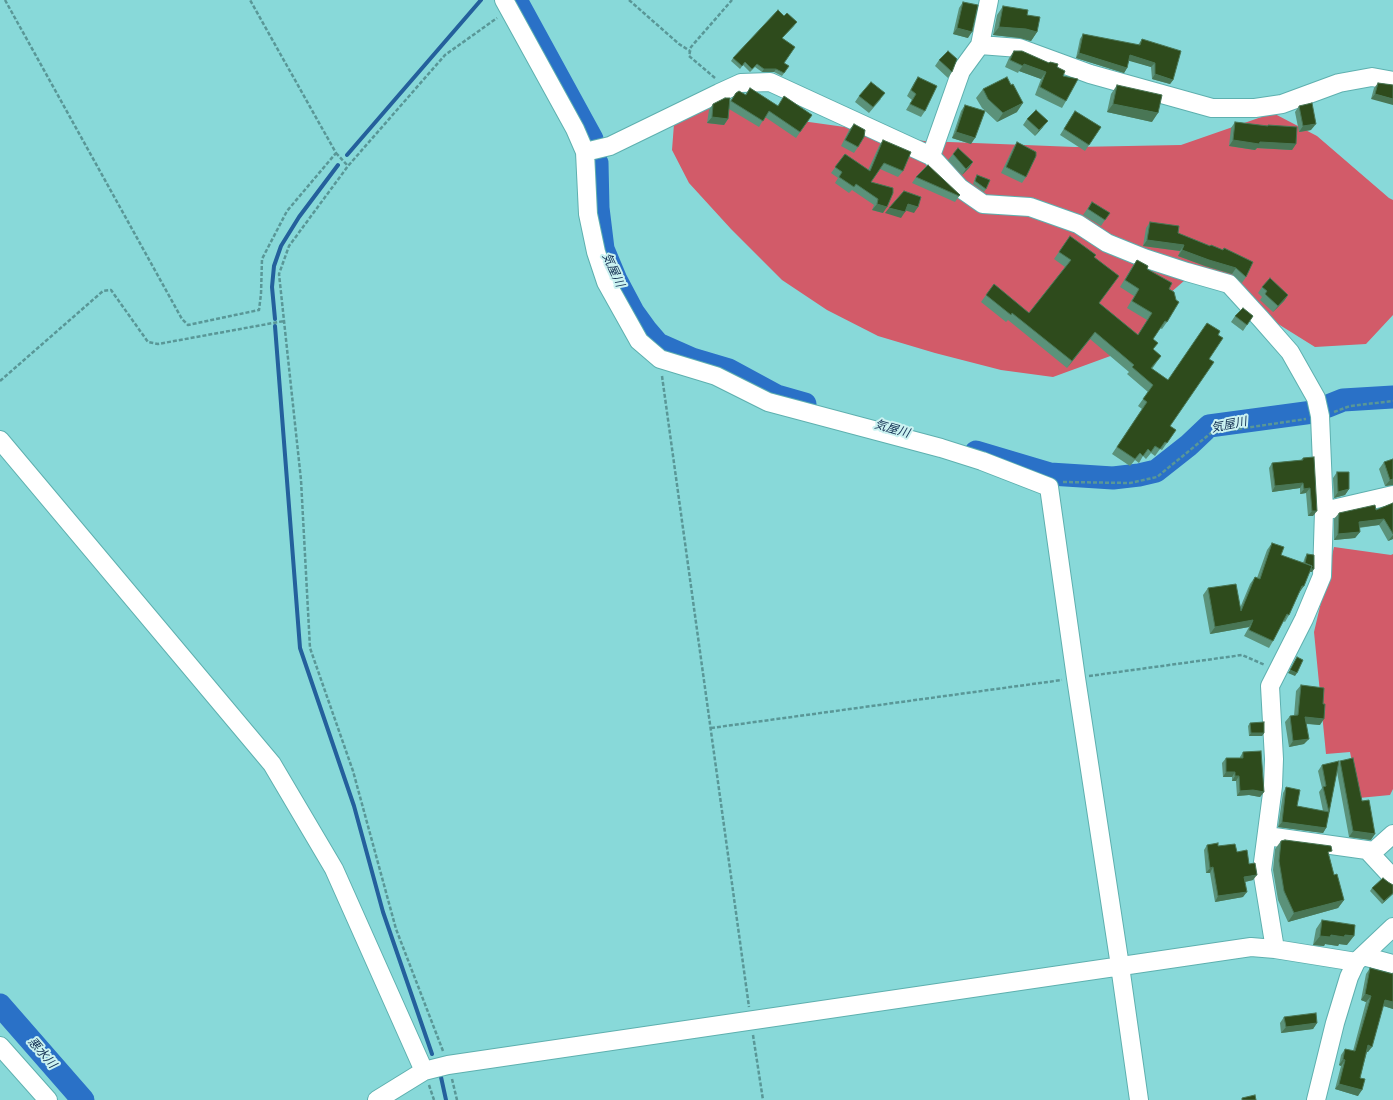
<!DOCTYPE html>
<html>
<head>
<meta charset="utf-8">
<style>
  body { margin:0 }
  canvas { display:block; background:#88d9d9 }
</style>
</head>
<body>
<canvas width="1393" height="1100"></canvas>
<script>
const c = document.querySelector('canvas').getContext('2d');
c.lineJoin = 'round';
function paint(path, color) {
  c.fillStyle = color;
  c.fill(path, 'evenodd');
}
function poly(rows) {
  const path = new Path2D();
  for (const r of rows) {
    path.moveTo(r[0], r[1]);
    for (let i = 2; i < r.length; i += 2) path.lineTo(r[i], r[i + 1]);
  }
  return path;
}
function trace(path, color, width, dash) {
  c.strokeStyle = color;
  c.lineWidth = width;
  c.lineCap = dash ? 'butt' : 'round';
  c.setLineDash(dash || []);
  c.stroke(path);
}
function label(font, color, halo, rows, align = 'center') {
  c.font = font + ' "Work Sans","Noto Sans JP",sans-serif';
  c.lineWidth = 4;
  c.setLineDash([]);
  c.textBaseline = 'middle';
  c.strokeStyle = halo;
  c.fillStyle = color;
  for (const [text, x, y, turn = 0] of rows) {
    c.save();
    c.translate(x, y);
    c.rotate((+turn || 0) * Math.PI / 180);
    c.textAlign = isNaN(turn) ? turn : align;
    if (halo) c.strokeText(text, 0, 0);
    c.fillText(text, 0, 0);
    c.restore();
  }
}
const forest = poly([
  [697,103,745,109,809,122,859,129,924,141,1075,147,1181,145,1273,113,1317,136,1389,198,1393,200,1393,315,1366,344,1315,347,1222,289,1185,280,1161,301,1135,347,1053,377,1001,370,935,353,878,336,827,310,782,280,731,229,689,183,672,150,674,124],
  [1334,547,1391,555,1393,554,1393,789,1390,795,1359,798,1350,752,1326,754,1314,632]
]);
const stream = poly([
  [347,155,481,0],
  [275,319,272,287,274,266,281,246,299,217,338,165],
  [275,326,300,648,354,806,383,912,432,1054],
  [441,1077,446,1100]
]);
const river = poly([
  [516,0,592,139],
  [597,163,598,208,603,249,616,280,633,312,646,330,658,344,692,359,729,370,777,396,805,404],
  [1328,406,1343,400,1393,397],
  [976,452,1050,474,1113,478,1139,475,1156,471,1189,445,1209,426,1313,412],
  [0,1005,83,1100]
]);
const path = poly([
  [5,0,182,319,188,325,259,310,261,294,262,259,287,211,336,153,250,0],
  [629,0,679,44,690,51],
  [715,78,689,56,691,47,732,0],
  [336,153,348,166],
  [662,376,749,1007],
  [0,381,103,291,111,290,148,342,158,344,284,321],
  [1334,412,1350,406,1393,401],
  [1063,482,1130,483,1157,477,1211,433,1306,419],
  [1089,676,1242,655,1265,665],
  [711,728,1062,680],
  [753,1035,763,1100],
  [443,1051,396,929,353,771,310,648,301,480,279,274,289,246,348,166,445,55,497,18],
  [452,1079,457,1100],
  [429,1085,434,1100]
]);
const minor = poly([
  [504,0,575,129,585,152,588,214,596,252,606,282,639,341,660,359,716,376,768,402,941,448,982,461,1049,487,1076,678,1120,966,1139,1100],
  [980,45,1019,48,1090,74,1212,108,1255,108,1282,104,1339,83,1372,77,1393,81],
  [585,152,610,146,719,93,741,83,770,82,931,156,960,188,983,204,1030,207,1078,224,1107,243,1144,258,1187,272,1229,284,1261,319,1290,352,1316,398,1320,416,1324,511,1322,576,1304,619,1270,686,1274,759,1273,786,1262,870,1275,949],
  [931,156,961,71,980,45,989,0],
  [0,440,272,764,334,869,424,1071,448,1065,1251,947,1275,949,1356,962],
  [1324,511,1393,495],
  [1267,836,1374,851,1393,834],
  [1368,851,1393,878],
  [1363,956,1393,964],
  [0,1046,48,1100],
  [377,1100,424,1071],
  [1316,1100,1335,1023,1349,977,1356,962,1393,927]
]);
const wall = poly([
  [963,2,968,38,953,34,959,8],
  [1003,6,1027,15,1037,32,1031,41,1020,38,993,35,997,15],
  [795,25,782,38,784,63,789,66,782,76,774,72,762,72,755,67,750,72,743,65,740,69,731,61,733,58],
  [1083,34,1138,45,1142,39,1173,80,1170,84,1152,79,1151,67,1129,60,1127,68,1124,73,1076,58,1080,39],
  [1014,51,1049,63,1050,62,1057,67,1063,76,1066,101,1062,108,1035,95,1041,79,1019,71,1018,73,1005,67,1009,58],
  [939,60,952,72,948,78,935,66],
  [918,77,925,111,921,117,906,110,912,100,907,96,914,83],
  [1378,83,1393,85,1371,99,1374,88],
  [1011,85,1017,112,997,122,982,108,976,98,983,89],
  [1117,85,1152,122,1107,112,1111,94],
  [750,88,778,106,812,115,796,138,765,117,759,127,729,109,728,119,724,125,707,123,709,110,713,104,730,101,736,93,745,95],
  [859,96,881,99,869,113,855,102],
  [965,105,971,144,952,138,961,111],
  [1299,106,1311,130,1299,132,1295,112],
  [1075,111,1101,127,1085,151,1060,135],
  [1027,119,1043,127,1035,136,1023,125],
  [1235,122,1267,126,1268,125,1296,144,1292,150,1257,148,1255,150,1229,146,1231,128],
  [854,124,858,147,854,153,841,146,849,130],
  [883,140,903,171,898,177,880,169,871,182,883,213,872,210,874,205,852,190,849,193,835,183,838,178,831,173,845,154,868,170,879,146],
  [1017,142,1026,177,1022,183,1001,173,1013,148],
  [953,154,973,162,969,168,962,175,948,160],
  [977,175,986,189,984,192,973,184,975,178],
  [916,177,960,195,955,202,912,183],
  [1092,202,1105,220,1101,226,1083,215],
  [1150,222,1210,246,1223,250,1224,248,1246,277,1242,283,1232,274,1205,266,1178,256,1180,251,1143,246,1146,228],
  [1070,236,1094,257,1099,303,1138,335,1147,320,1127,308,1134,296,1120,287,1132,267,1137,260,1169,289,1167,322,1162,329,1160,328,1153,339,1153,350,1161,356,1152,369,1168,380,1218,335,1209,359,1170,426,1176,430,1162,450,1160,449,1155,456,1151,453,1146,459,1143,456,1139,463,1135,460,1130,466,1112,454,1142,409,1138,406,1148,392,1127,374,1129,372,1090,339,1067,368,1008,320,1006,322,981,302,986,295,1029,313,1065,267,1054,259],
  [1262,287,1288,295,1284,301,1273,312,1260,300,1262,297,1258,293],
  [1235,316,1253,316,1243,331,1231,322],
  [1314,457,1313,516,1308,516,1306,493,1300,494,1300,488,1272,492,1269,468,1272,463,1301,460,1303,458],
  [1384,462,1393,485,1385,486,1379,469],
  [1337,472,1349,489,1345,495,1334,498,1333,478],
  [1393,503,1393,539,1388,541,1379,525,1359,528,1360,532,1355,538,1334,540,1334,519,1339,513,1376,510],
  [1272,543,1281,555,1303,563,1305,557,1307,554,1312,572,1310,572,1299,593,1289,615,1285,622,1283,621,1273,641,1269,648,1244,636,1249,627,1210,634,1203,595,1208,588,1240,608,1250,584,1255,577,1257,578,1267,550],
  [1301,685,1320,725,1306,724,1304,744,1289,747,1285,722,1290,716,1294,716,1296,691],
  [1250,723,1264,733,1262,736,1249,736,1248,726],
  [1243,752,1264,792,1260,797,1249,795,1237,796,1236,781,1232,781,1232,777,1223,777,1222,763,1226,758,1240,758,1240,757],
  [1340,761,1371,840,1349,837,1337,772,1326,828,1323,833,1278,827,1283,793,1286,787,1297,806,1323,811,1319,792,1322,788,1318,771,1322,765,1339,763],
  [1281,841,1329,855,1334,875,1344,900,1338,908,1288,922,1278,900,1273,870,1275,849],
  [1207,845,1218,846,1237,852,1249,864,1253,880,1245,882,1243,897,1215,902,1210,873,1206,873,1204,850],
  [1388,882,1393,894,1382,904,1370,891,1372,888],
  [1322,920,1347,945,1339,944,1338,946,1325,944,1324,946,1313,945,1316,929],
  [1370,968,1392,974,1393,972,1393,1009,1383,1006,1368,1052,1367,1052,1360,1078,1358,1096,1335,1089,1341,1066,1339,1065,1341,1055,1345,1049,1353,1051,1366,1002,1361,1000,1366,974],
  [1284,1017,1317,1023,1313,1029,1281,1033,1280,1023]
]);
const shadedWall = poly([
  [999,27,1026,29,1037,32,1031,41,1020,38,993,35],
  [957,28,972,32,968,38,953,34],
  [1079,53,1127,68,1124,73,1076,58],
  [1130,55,1155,63,1151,67,1126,60],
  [1024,64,1046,72,1041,79,1019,71],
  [764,69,776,69,774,72,762,72],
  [1155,74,1173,80,1170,84,1152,79],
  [1375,94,1393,99,1393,105,1371,99],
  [1023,103,1017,112,997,122,1003,113],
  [1113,104,1158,113,1152,122,1107,112],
  [712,117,728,119,724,125,707,123],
  [1048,121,1043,127,1035,136,1039,130],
  [1316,124,1311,130,1299,132,1303,126],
  [956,132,975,138,971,144,952,138],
  [1233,140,1296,144,1292,150,1257,148,1255,150,1229,146],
  [973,162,969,168,962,175,966,169],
  [877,204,887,207,883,213,872,210],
  [908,204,918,207,914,213,904,210],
  [889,208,905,212,901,218,885,213],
  [1147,240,1184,245,1180,251,1143,246],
  [1182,250,1236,268,1232,274,1205,266,1178,256],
  [1288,295,1284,301,1273,312,1278,306],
  [1095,332,1090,339,1067,368,1072,361],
  [1393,479,1393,485,1385,486,1390,480],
  [1303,483,1300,488,1272,492,1275,486],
  [1310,488,1306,493,1300,494,1304,489],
  [1349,489,1345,495,1334,498,1338,492],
  [1312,511,1317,511,1313,516,1308,516],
  [1384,519,1379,525,1354,528,1359,522],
  [1360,532,1355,538,1334,540,1338,534],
  [1393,534,1393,539,1388,541,1393,535],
  [1304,567,1314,569,1312,572,1302,570],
  [1302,586,1304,586,1299,593,1297,592],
  [1253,620,1249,627,1210,634,1215,627],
  [1290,670,1297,673,1295,676,1288,673],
  [1305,717,1324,719,1320,725,1301,723],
  [1251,733,1264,733,1262,736,1249,736],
  [1309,739,1304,744,1289,747,1293,741],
  [1226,772,1235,772,1232,777,1223,777],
  [1235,776,1239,776,1236,781,1232,781],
  [1253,790,1264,792,1260,797,1249,795,1237,796,1240,791],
  [1282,822,1326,828,1323,833,1278,827],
  [1353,831,1375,834,1371,840,1349,837],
  [1213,867,1210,873,1206,873,1210,868],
  [1257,875,1253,880,1240,883,1244,877],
  [1247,892,1243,897,1215,902,1218,896],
  [1393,893,1393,894,1382,904,1384,901],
  [1344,900,1338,908,1288,922,1294,913],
  [1345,935,1354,936,1347,945,1339,944,1338,946,1325,944,1324,946,1313,945,1320,936],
  [1365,994,1371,996,1366,1002,1361,1000],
  [1385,1000,1393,1002,1393,1009,1381,1005],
  [1317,1023,1313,1029,1281,1033,1286,1027],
  [1368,1045,1372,1047,1368,1052,1364,1051],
  [1343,1059,1345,1060,1341,1066,1339,1065],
  [1339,1084,1362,1090,1358,1096,1335,1089]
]);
const building = poly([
  [963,2,978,5,972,32,957,28,963,2],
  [1003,6,1028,10,1027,15,1040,17,1037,32,1026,29,999,27,1003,6],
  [778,10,784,16,787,13,797,22,782,38,795,47,784,63,789,66,784,73,776,69,764,69,757,64,752,69,745,62,742,66,733,58,778,10],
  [1083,34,1140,45,1142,39,1181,51,1173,80,1155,74,1155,63,1130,55,1127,68,1079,53,1083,34],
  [948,51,957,59,952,72,939,60,948,51],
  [1014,51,1022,51,1049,63,1050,62,1058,64,1057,67,1065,71,1063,76,1078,79,1066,101,1040,87,1046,72,1024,64,1023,66,1010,60,1014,51],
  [918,77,937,86,925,111,910,104,916,94,911,90,918,77],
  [1007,77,1011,85,1013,84,1023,103,1003,113,988,99,983,89,1007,77],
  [871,82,885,93,873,107,859,96,871,82],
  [1378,83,1393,85,1393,99,1375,94,1378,83],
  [1117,85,1162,95,1158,113,1113,104,1117,85],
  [750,88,778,106,784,96,812,115,800,132,769,111,763,121,731,101,736,93,739,91,746,95,750,88],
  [725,98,730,98,728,119,712,117,713,104,725,98],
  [1312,103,1316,124,1303,126,1299,106,1312,103],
  [965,105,985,111,975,138,956,132,965,105],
  [1036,110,1048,121,1039,130,1027,119,1036,110],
  [1075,111,1101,127,1089,145,1064,129,1075,111],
  [1235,122,1268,126,1268,125,1297,127,1296,144,1260,142,1259,144,1233,140,1235,122],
  [854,124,865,130,864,137,858,147,845,140,854,124],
  [883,140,911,152,903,171,884,163,871,182,893,188,893,193,887,207,877,204,878,199,856,184,854,187,839,177,842,172,835,167,845,154,870,171,883,140],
  [1017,142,1036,152,1036,156,1026,177,1006,167,1017,142],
  [958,148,973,162,966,169,953,154,958,148],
  [928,165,960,195,959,196,916,177,928,165],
  [977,175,990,180,986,189,975,181,977,175],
  [904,191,921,197,918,207,908,204,905,212,889,208,904,191],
  [1092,202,1110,213,1105,220,1088,209,1092,202],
  [1150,222,1179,226,1178,233,1210,246,1211,245,1223,250,1224,248,1253,262,1246,277,1236,268,1209,260,1182,250,1184,245,1147,240,1150,222],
  [1070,236,1096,255,1094,257,1119,276,1099,303,1138,335,1152,313,1132,301,1139,289,1125,280,1137,260,1148,266,1147,269,1172,283,1169,289,1174,292,1176,300,1179,302,1167,322,1165,321,1153,339,1158,343,1153,349,1161,356,1151,368,1168,380,1207,323,1220,331,1218,335,1223,338,1209,359,1214,362,1170,426,1176,430,1167,443,1165,442,1160,449,1155,446,1151,452,1148,449,1143,456,1140,453,1135,459,1117,447,1147,402,1143,399,1153,385,1132,367,1134,365,1095,332,1072,361,1012,313,1011,315,986,295,994,284,1029,313,1071,260,1059,252,1070,236],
  [1270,278,1288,295,1278,306,1265,294,1267,291,1262,287,1270,278],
  [1243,308,1253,316,1247,325,1235,316,1243,308],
  [1314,457,1317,511,1312,511,1310,488,1304,489,1303,483,1275,486,1272,463,1303,460,1303,458,1314,457],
  [1393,459,1393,479,1390,480,1384,462,1393,459],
  [1337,472,1349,472,1349,489,1338,492,1337,472],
  [1393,503,1393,534,1384,519,1359,522,1360,532,1338,534,1339,513,1375,505,1376,510,1393,503],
  [1272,543,1284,547,1281,555,1312,566,1304,586,1302,586,1289,615,1287,614,1273,641,1249,630,1253,620,1215,627,1208,588,1236,584,1241,611,1255,577,1260,579,1272,543],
  [1307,554,1314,555,1314,569,1311,569,1312,566,1305,563,1307,554],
  [1297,657,1303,660,1297,673,1290,670,1297,657],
  [1301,685,1324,688,1323,704,1325,704,1324,719,1305,717,1309,739,1293,741,1290,716,1298,715,1301,685],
  [1264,722,1264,733,1251,733,1250,723,1264,722],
  [1261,751,1264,792,1253,790,1240,791,1239,776,1235,776,1235,772,1226,772,1226,758,1243,758,1243,752,1261,751],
  [1353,758,1362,801,1369,800,1375,834,1353,831,1340,761,1353,758],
  [1339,761,1326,828,1282,822,1286,787,1300,790,1297,806,1329,812,1323,787,1326,786,1322,765,1339,761],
  [1285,840,1331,846,1332,851,1328,852,1334,875,1337,874,1344,900,1294,913,1284,891,1279,861,1281,841,1285,840],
  [1218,843,1218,846,1235,844,1237,852,1247,850,1249,864,1255,863,1257,875,1244,877,1247,892,1218,896,1213,867,1210,868,1207,845,1218,843],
  [1383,878,1388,882,1393,885,1393,893,1384,901,1372,888,1383,878],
  [1322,920,1355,925,1354,936,1345,935,1344,937,1331,935,1330,937,1320,936,1322,920],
  [1370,968,1393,974,1393,1002,1385,1000,1372,1047,1368,1045,1360,1078,1365,1079,1362,1090,1339,1084,1345,1060,1343,1059,1345,1049,1355,1051,1371,996,1365,994,1370,968],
  [1316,1013,1317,1023,1286,1027,1284,1017,1316,1013],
  [1255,1095,1256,1100,1242,1100,1242,1098,1255,1095]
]);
const waterNames = [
  ["気屋川",613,270,65],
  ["気屋川",1229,425,-11],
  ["気屋川",892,429,16],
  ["悪水川",42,1053,49]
];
paint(forest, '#d25b69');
trace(stream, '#24609c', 4);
trace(river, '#2a71c7', 23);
trace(minor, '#5eb0af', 20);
trace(path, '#599797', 2.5, [4, 2]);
trace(minor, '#fff', 18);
paint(wall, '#5b927a');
paint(shadedWall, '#497655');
paint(building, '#2e4b1c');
trace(building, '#497655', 1);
label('italic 12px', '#122e51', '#cbf2f1', waterNames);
</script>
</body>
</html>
